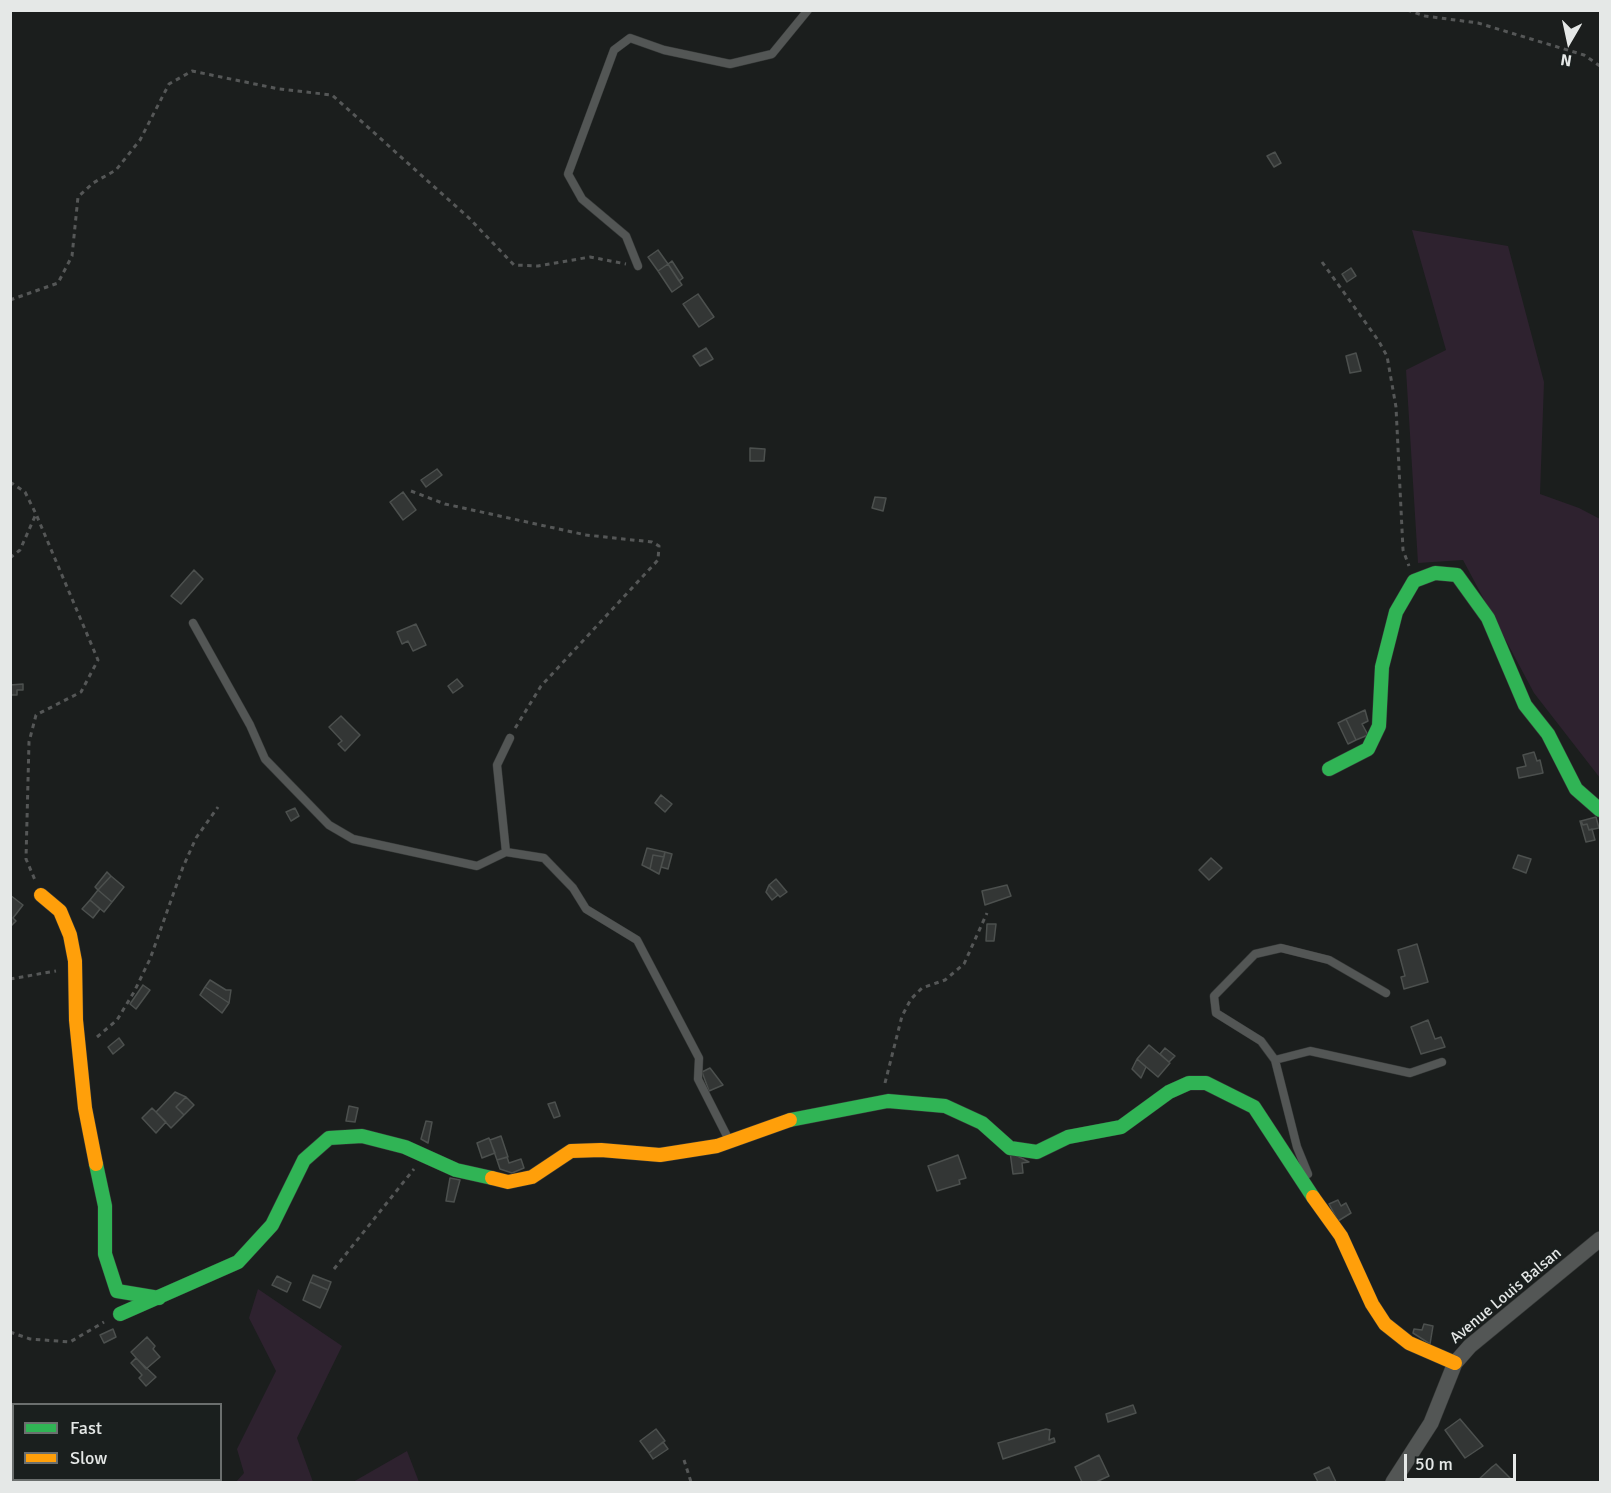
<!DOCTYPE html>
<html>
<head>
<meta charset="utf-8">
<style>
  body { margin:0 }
  #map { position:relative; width:1611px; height:1493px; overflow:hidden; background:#1b1e1d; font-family:Signika,sans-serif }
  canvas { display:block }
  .frame { position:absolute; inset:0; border:12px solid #e5e8e7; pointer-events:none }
  .legend { position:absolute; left:12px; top:1403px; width:210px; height:78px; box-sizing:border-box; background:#1a1f1e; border:2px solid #6b6f6e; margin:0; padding:8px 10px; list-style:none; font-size:18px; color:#e5e8e7 }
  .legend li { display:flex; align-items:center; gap:12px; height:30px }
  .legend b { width:30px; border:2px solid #6b6f6e }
  .north { position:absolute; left:1539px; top:12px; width:60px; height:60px; -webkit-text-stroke:4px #1a1f1e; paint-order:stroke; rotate:189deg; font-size:16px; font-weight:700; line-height:24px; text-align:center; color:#e5e8e7 }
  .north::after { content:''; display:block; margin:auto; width:21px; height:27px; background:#e5e8e7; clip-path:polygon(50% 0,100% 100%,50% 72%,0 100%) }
  .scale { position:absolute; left:1404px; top:1454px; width:112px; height:27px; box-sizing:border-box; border:3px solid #e5e8e7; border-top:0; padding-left:8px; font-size:18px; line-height:21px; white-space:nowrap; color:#e5e8e7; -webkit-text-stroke:4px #1a1f1e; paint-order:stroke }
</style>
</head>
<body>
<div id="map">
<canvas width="1611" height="1493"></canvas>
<div class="frame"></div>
<ul class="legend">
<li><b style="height:8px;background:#30b455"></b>Fast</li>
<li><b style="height:8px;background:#ff9f0a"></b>Slow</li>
</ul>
<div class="north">N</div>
<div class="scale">50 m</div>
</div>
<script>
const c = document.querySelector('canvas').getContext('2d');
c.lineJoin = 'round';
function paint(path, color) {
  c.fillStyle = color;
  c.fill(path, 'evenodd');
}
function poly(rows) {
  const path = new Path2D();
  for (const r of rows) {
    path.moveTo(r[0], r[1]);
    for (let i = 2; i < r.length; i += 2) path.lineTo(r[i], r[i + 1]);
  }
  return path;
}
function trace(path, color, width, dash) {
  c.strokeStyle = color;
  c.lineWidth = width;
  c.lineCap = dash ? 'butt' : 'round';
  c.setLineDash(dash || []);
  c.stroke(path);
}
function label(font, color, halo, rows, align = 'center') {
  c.font = font + ' Signika,sans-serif';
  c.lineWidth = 5;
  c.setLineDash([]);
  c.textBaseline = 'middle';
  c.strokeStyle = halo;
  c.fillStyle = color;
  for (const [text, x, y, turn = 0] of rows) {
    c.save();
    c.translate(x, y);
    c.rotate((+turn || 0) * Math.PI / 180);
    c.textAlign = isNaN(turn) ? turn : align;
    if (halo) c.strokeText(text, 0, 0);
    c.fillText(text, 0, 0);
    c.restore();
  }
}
const green = poly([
  [1412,230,1508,246,1544,382,1540,494,1579,508,1600,519,1600,778,1534,693,1463,560,1418,563,1406,370,1446,350],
  [258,1289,342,1346,297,1438,313,1482,236,1482,244,1473,237,1449,276,1371,249,1318],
  [407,1451,419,1482,353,1482]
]);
const building = poly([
  [1275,152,1281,163,1274,167,1267,156,1275,152],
  [658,250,668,264,658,271,648,257,658,250],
  [672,261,683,278,679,281,668,264,672,261],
  [668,264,682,285,672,292,658,271,668,264],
  [1351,268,1356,276,1347,282,1342,274,1351,268],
  [698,294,714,317,699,327,683,304,698,294],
  [706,348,713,359,700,366,693,356,706,348],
  [1356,353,1361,371,1350,373,1346,356,1356,353],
  [750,448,765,449,764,461,750,461,750,448],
  [437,469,442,475,426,487,421,480,437,469],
  [403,492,416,510,403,520,390,502,403,492],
  [875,497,886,498,883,511,872,508,875,497],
  [194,570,203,579,181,604,171,596,194,570],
  [416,624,426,645,413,651,408,641,402,644,397,632,416,624],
  [457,679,463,686,453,693,448,686,457,679],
  [23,684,23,690,17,690,17,695,10,695,10,685,23,684],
  [1365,710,1368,721,1362,724,1368,735,1356,740,1346,719,1365,710],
  [341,716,360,735,345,751,338,744,342,741,329,727,341,716],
  [1346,719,1356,740,1348,744,1338,723,1346,719],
  [1534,752,1537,761,1540,760,1543,773,1519,778,1517,768,1526,766,1523,755,1534,752],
  [661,795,672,804,665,812,655,803,661,795],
  [295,808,299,816,291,821,286,812,295,808],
  [1596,817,1599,828,1589,830,1587,824,1583,825,1581,821,1596,817],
  [1580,821,1583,825,1587,824,1589,830,1592,829,1595,840,1586,842,1580,821],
  [647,848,665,852,664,857,653,855,650,869,642,865,647,848],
  [665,852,672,854,668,869,661,867,665,852],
  [653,855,664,857,659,874,650,869,653,855],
  [1518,855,1531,859,1526,873,1513,868,1518,855],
  [1211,858,1222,868,1209,880,1199,870,1211,858],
  [107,872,111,876,98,890,95,887,107,872],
  [111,876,124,887,112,902,98,890,111,876],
  [776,879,787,892,780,897,769,885,776,879],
  [769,885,778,895,772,900,766,892,769,885],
  [1007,885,1011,896,985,905,982,891,1007,885],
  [98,890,112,902,104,912,90,900,98,890],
  [10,895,23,905,13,918,16,921,10,927,10,895],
  [90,900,100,909,93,918,82,909,90,900],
  [987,924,996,924,994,941,986,941,987,924],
  [1417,944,1428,982,1404,989,1401,977,1405,976,1398,950,1417,944],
  [210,980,226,990,231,990,229,1003,205,987,210,980],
  [143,985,150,990,136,1009,130,1004,143,985],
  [205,987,229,1003,222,1013,200,995,205,987],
  [1428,1020,1435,1039,1441,1037,1445,1047,1421,1054,1411,1027,1428,1020],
  [119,1038,124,1045,113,1054,108,1047,119,1038],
  [1149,1045,1170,1063,1158,1077,1137,1059,1149,1045],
  [1165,1048,1175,1056,1169,1062,1160,1054,1165,1048],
  [1137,1059,1146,1067,1141,1078,1132,1069,1137,1059],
  [710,1068,723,1085,709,1091,702,1072,710,1068],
  [175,1092,186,1097,176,1107,184,1115,171,1128,156,1112,175,1092],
  [186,1097,194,1105,184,1115,176,1107,186,1097],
  [555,1102,560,1116,554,1118,548,1104,555,1102],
  [349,1106,358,1108,355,1122,346,1121,349,1106],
  [152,1108,166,1122,156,1133,142,1118,152,1108],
  [426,1121,432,1122,428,1143,421,1139,426,1121],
  [501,1136,508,1157,497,1160,490,1140,501,1136],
  [489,1138,495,1153,482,1158,477,1143,489,1138],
  [1010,1152,1029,1162,1022,1163,1023,1173,1013,1174,1010,1152],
  [958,1155,966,1178,959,1180,960,1184,937,1191,928,1166,958,1155],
  [507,1157,509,1163,521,1159,524,1168,512,1173,500,1169,497,1160,507,1157],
  [450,1178,460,1180,454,1202,446,1201,450,1178],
  [1338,1200,1341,1206,1346,1203,1351,1213,1338,1221,1329,1204,1338,1200],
  [313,1275,331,1282,328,1290,310,1282,313,1275],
  [277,1276,291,1283,287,1292,272,1285,277,1276],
  [310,1282,328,1290,320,1308,303,1300,310,1282],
  [1424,1324,1433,1326,1430,1344,1413,1333,1414,1329,1422,1330,1424,1324],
  [113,1329,116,1337,104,1343,100,1335,113,1329],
  [147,1337,155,1346,153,1349,160,1357,146,1369,131,1352,147,1337],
  [136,1358,156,1377,146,1386,139,1378,142,1375,131,1363,136,1358],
  [1133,1405,1136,1413,1108,1422,1106,1414,1133,1405],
  [1460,1419,1483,1446,1465,1458,1445,1430,1460,1419],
  [656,1429,665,1441,649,1453,640,1441,656,1429],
  [1046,1429,1050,1430,1049,1440,1054,1438,1055,1442,1003,1459,998,1443,1046,1429],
  [663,1442,668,1449,653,1459,649,1453,663,1442],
  [1099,1455,1109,1476,1096,1482,1082,1482,1075,1467,1099,1455],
  [1496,1464,1514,1482,1476,1482,1492,1467,1496,1464],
  [1329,1467,1336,1482,1318,1482,1314,1474,1329,1467]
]);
const path = poly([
  [1407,10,1425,16,1478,23,1584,55,1600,66],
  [1322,262,1378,340,1387,356,1396,407,1403,550,1409,566],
  [10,300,58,283,72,256,78,197,93,183,116,170,140,140,169,84,192,71,279,89,332,95,469,218,514,265,538,266,590,257,626,264],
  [10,482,25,492,36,514,98,660,81,692,36,715,29,742,26,859,35,880],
  [411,491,445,504,586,535,652,542,659,546,658,560,541,686,514,730],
  [10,558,20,550,36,514],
  [10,979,56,971],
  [97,1037,117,1020,134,992,150,959,183,867,196,838,218,807],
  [885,1083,902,1016,911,999,922,988,945,980,964,964,987,913],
  [334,1269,414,1169],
  [10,1332,30,1339,70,1342,104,1322],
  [684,1460,691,1482]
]);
const lane = poly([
  [638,266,626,236,582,199,568,174,614,50,630,38,664,50,730,64,772,54,808,10],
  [193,623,250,725,265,759,329,825,353,839,477,866,506,852,544,858,573,888,586,909,637,940,699,1058,698,1079,729,1140],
  [506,852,497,765,510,738],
  [1275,1060,1310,1051,1410,1073,1442,1062],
  [1308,1174,1297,1147,1275,1060,1261,1041,1216,1013,1214,996,1255,954,1281,948,1329,960,1386,993]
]);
const street = poly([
  [1393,1482,1431,1423,1455,1363,1470,1346,1600,1239]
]);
const fast = poly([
  [1329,769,1368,749,1379,726,1382,667,1396,612,1414,581,1435,573,1457,575,1488,618,1525,705,1548,734,1576,789,1600,810],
  [790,1120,888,1101,945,1106,982,1123,1010,1148,1037,1152,1068,1137,1121,1127,1169,1092,1189,1083,1206,1083,1254,1107,1313,1197],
  [96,1164,105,1206,105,1254,117,1291,159,1298],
  [120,1314,238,1262,272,1225,304,1160,329,1138,362,1136,405,1147,456,1170,492,1178]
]);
const slow = poly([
  [41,895,60,911,70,935,75,961,76,1020,85,1108,96,1164],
  [492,1178,508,1182,532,1177,571,1151,601,1150,660,1155,717,1146,790,1120],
  [1313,1197,1341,1236,1372,1304,1385,1324,1409,1343,1455,1363]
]);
const streetNames = [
  ["Avenue Louis Balsan",1506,1296,-40]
];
paint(green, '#2e222f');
paint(building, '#333635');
trace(building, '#4c504e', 1.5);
trace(lane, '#363938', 9);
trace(street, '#363938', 16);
trace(fast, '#363938', 15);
trace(slow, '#363938', 15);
trace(path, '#555757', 3, [4.5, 4.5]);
trace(lane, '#535655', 8);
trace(street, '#535655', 15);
trace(fast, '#30b455', 14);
trace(slow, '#ff9f0a', 14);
label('16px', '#e5e8e7', '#1a1f1e', streetNames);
</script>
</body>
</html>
